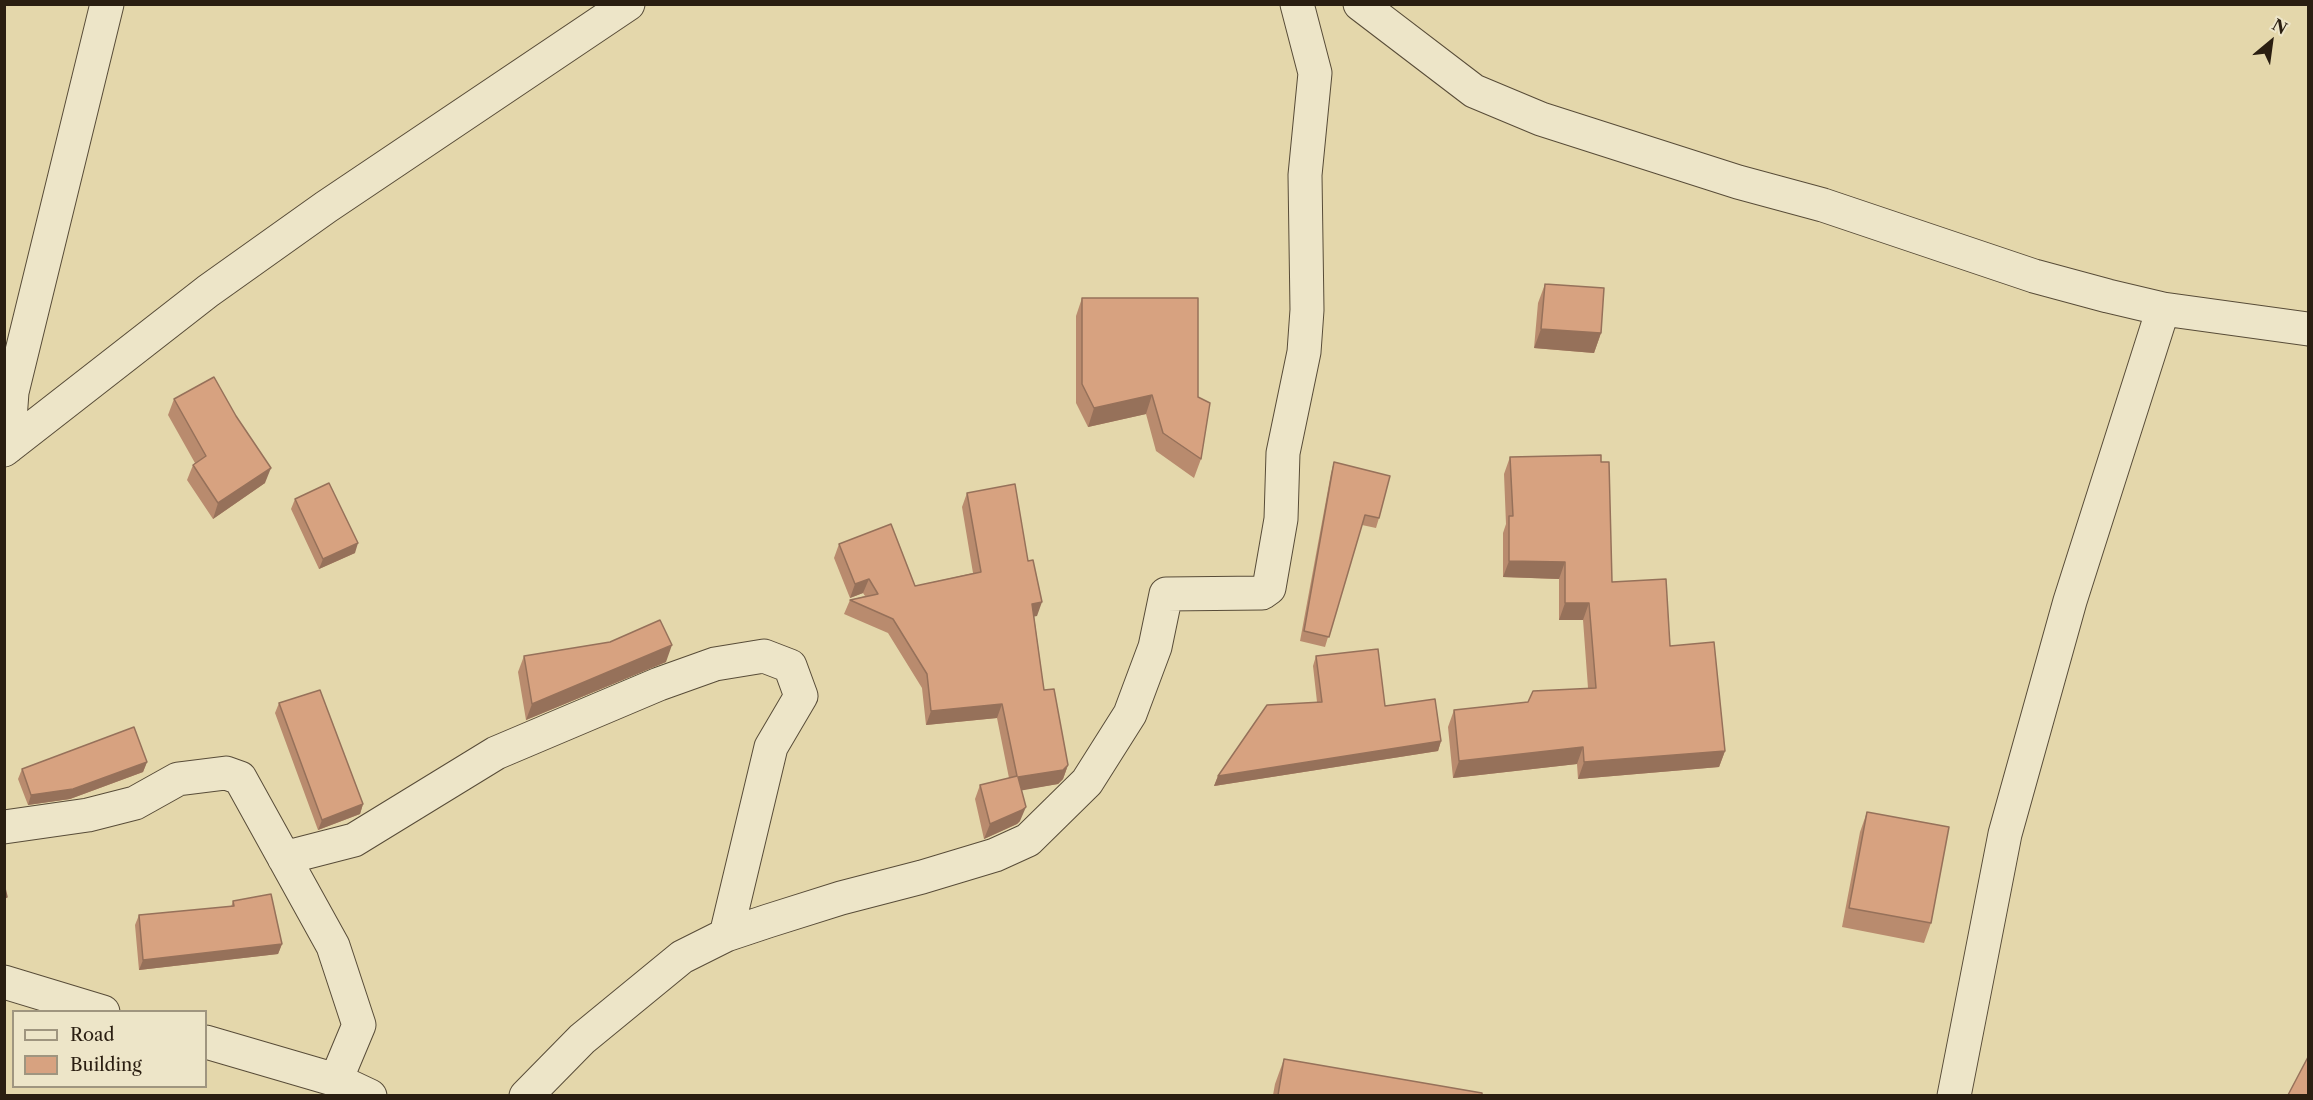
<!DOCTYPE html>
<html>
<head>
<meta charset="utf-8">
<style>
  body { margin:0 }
  #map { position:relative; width:2313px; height:1100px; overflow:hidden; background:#e4d7ab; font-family:"Libre Caslon Text",serif }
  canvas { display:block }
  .frame { position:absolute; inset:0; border:6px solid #2a1e11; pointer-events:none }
  .legend { position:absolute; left:12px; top:1010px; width:195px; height:78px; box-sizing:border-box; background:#ede5c8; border:2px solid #9f957f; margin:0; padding:8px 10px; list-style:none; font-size:18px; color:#2a1e11 }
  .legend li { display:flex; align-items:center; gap:12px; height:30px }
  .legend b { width:30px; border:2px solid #9f957f }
  .north { position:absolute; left:2241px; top:12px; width:60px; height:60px; -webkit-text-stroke:4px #ede5c8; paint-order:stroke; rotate:29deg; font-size:16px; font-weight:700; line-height:24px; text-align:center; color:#2a1e11 }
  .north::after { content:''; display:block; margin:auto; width:21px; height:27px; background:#2a1e11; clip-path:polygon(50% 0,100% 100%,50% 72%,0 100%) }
</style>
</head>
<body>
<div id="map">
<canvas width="2313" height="1100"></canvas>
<div class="frame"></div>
<ul class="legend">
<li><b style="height:8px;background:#ede5c8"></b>Road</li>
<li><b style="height:16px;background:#d7a280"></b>Building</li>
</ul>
<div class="north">N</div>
</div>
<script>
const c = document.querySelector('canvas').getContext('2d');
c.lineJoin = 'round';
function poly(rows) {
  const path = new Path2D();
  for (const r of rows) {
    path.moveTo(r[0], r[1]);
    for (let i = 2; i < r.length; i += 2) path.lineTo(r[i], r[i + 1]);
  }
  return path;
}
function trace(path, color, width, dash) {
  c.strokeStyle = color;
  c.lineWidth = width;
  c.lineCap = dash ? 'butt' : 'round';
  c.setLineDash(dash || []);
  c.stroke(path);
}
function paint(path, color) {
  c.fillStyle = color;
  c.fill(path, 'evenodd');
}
const minor = poly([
  [1360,4,1474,91,1541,119,1738,182,1823,205,2034,276,2108,296,2163,309,2308,329],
  [8,447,12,392,107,4],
  [4,450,208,291,326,207,628,4],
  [4,827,88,815,135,803,178,779,226,773,240,778,333,946,359,1025,336,1080],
  [284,858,354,840,496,753,659,684,715,664,764,656,790,666,801,696,771,747,726,935],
  [4,982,103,1012],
  [206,1042,336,1080,370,1096],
  [526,1096,582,1039,682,957,726,935,768,921,841,898,922,877,995,855,1028,840,1087,782,1130,714,1155,647,1166,594,1262,593,1269,588,1281,519,1283,453,1304,352,1307,310,1305,175,1315,73,1297,4],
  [1954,1096,2005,834,2070,601,2163,309]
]);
const wall = poly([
  [1545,284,1601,333,1594,353,1534,348,1538,303],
  [1082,298,1198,397,1201,459,1194,478,1156,451,1146,414,1088,427,1076,403,1076,316],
  [174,399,265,483,213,519,187,480,193,465,195,463,168,415],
  [1510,457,1612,582,1670,646,1725,751,1719,767,1578,779,1577,764,1453,778,1448,727,1454,710,1528,702,1588,688,1583,620,1559,620,1559,579,1503,577,1503,533,1506,524,1504,474],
  [1334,462,1379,518,1376,528,1362,525,1325,647,1300,641,1331,473],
  [967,493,1037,616,1034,616,1044,690,1068,765,1063,779,1058,784,1021,790,1020,821,1017,824,984,839,975,799,980,785,1009,778,997,718,926,725,922,688,888,633,844,614,850,600,865,596,863,593,850,598,834,558,839,544,915,586,973,573,962,507],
  [295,499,355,553,319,569,291,509],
  [524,656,666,662,526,720,518,672],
  [1316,656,1385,706,1441,741,1438,751,1214,786,1218,776,1317,702,1313,666],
  [279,703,363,804,360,814,318,830,275,713],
  [147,762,143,772,70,799,28,805,18,779,22,769],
  [1867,812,1931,923,1924,943,1842,927,1860,832],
  [233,901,282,944,278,954,139,970,135,925,139,915,231,907],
  [1284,1059,1482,1095,1273,1095,1275,1084]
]);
const shadedWall = poly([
  [1541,329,1601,333,1594,353,1534,348],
  [1152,395,1146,414,1088,427,1094,408],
  [271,468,265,483,213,519,218,503],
  [358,543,355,553,319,569,323,559],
  [1509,561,1565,562,1559,579,1503,577],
  [869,579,863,593,850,598,855,584],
  [1042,602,1037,616,1027,618,1032,604],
  [1565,603,1589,603,1583,620,1559,620],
  [672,645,666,662,526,720,532,704],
  [1002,704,997,718,926,725,931,711],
  [1441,741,1438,751,1214,786,1218,776],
  [1583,747,1577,764,1453,778,1459,761],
  [1725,751,1719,767,1578,779,1584,762],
  [147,762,143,772,70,799,28,805,31,795],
  [1068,765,1063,779,1058,784,1013,792,1018,777],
  [363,804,360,814,318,830,322,820],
  [1026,807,1020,821,1017,824,984,839,990,824],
  [282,944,278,954,139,970,143,960]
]);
const building = poly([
  [1545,284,1604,288,1601,333,1541,329,1545,284],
  [1082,298,1198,298,1198,397,1210,403,1201,459,1163,433,1152,395,1094,408,1082,384,1082,298],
  [214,377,236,416,271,468,218,503,193,465,206,456,174,399,214,377],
  [1601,455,1601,462,1609,462,1612,582,1666,579,1670,646,1714,642,1725,751,1584,762,1583,747,1459,761,1454,710,1528,702,1533,691,1596,688,1589,603,1565,603,1565,562,1509,561,1509,516,1513,516,1510,457,1601,455],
  [1334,462,1390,476,1379,518,1365,515,1329,637,1304,631,1334,462],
  [329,483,358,543,323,559,295,499,329,483],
  [1015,484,1028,561,1033,560,1042,602,1032,604,1044,690,1054,689,1068,765,1063,770,1018,777,1026,807,1022,810,990,824,980,785,1017,776,1002,704,931,711,927,674,893,619,850,600,878,594,869,579,855,584,839,544,891,524,915,586,981,572,967,493,1015,484],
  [660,620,672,645,532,704,524,656,610,642,660,620],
  [1378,649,1385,706,1435,699,1441,741,1218,776,1267,705,1322,702,1316,656,1378,649],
  [320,690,363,804,322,820,279,703,320,690],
  [134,727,147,762,73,789,31,795,22,769,134,727],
  [1867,812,1949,827,1931,923,1849,908,1867,812],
  [4,884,7,897,4,898,4,884],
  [271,894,282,944,143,960,139,915,234,906,233,901,271,894],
  [2308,1057,2308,1095,2288,1095,2308,1057],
  [1284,1059,1482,1093,1482,1095,1278,1095,1284,1059]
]);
trace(minor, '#584c38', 35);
trace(minor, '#ede5c8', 33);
paint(wall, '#b98b6e');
paint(shadedWall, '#96715a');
paint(building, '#d7a280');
trace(building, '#96715a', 1.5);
</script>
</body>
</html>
